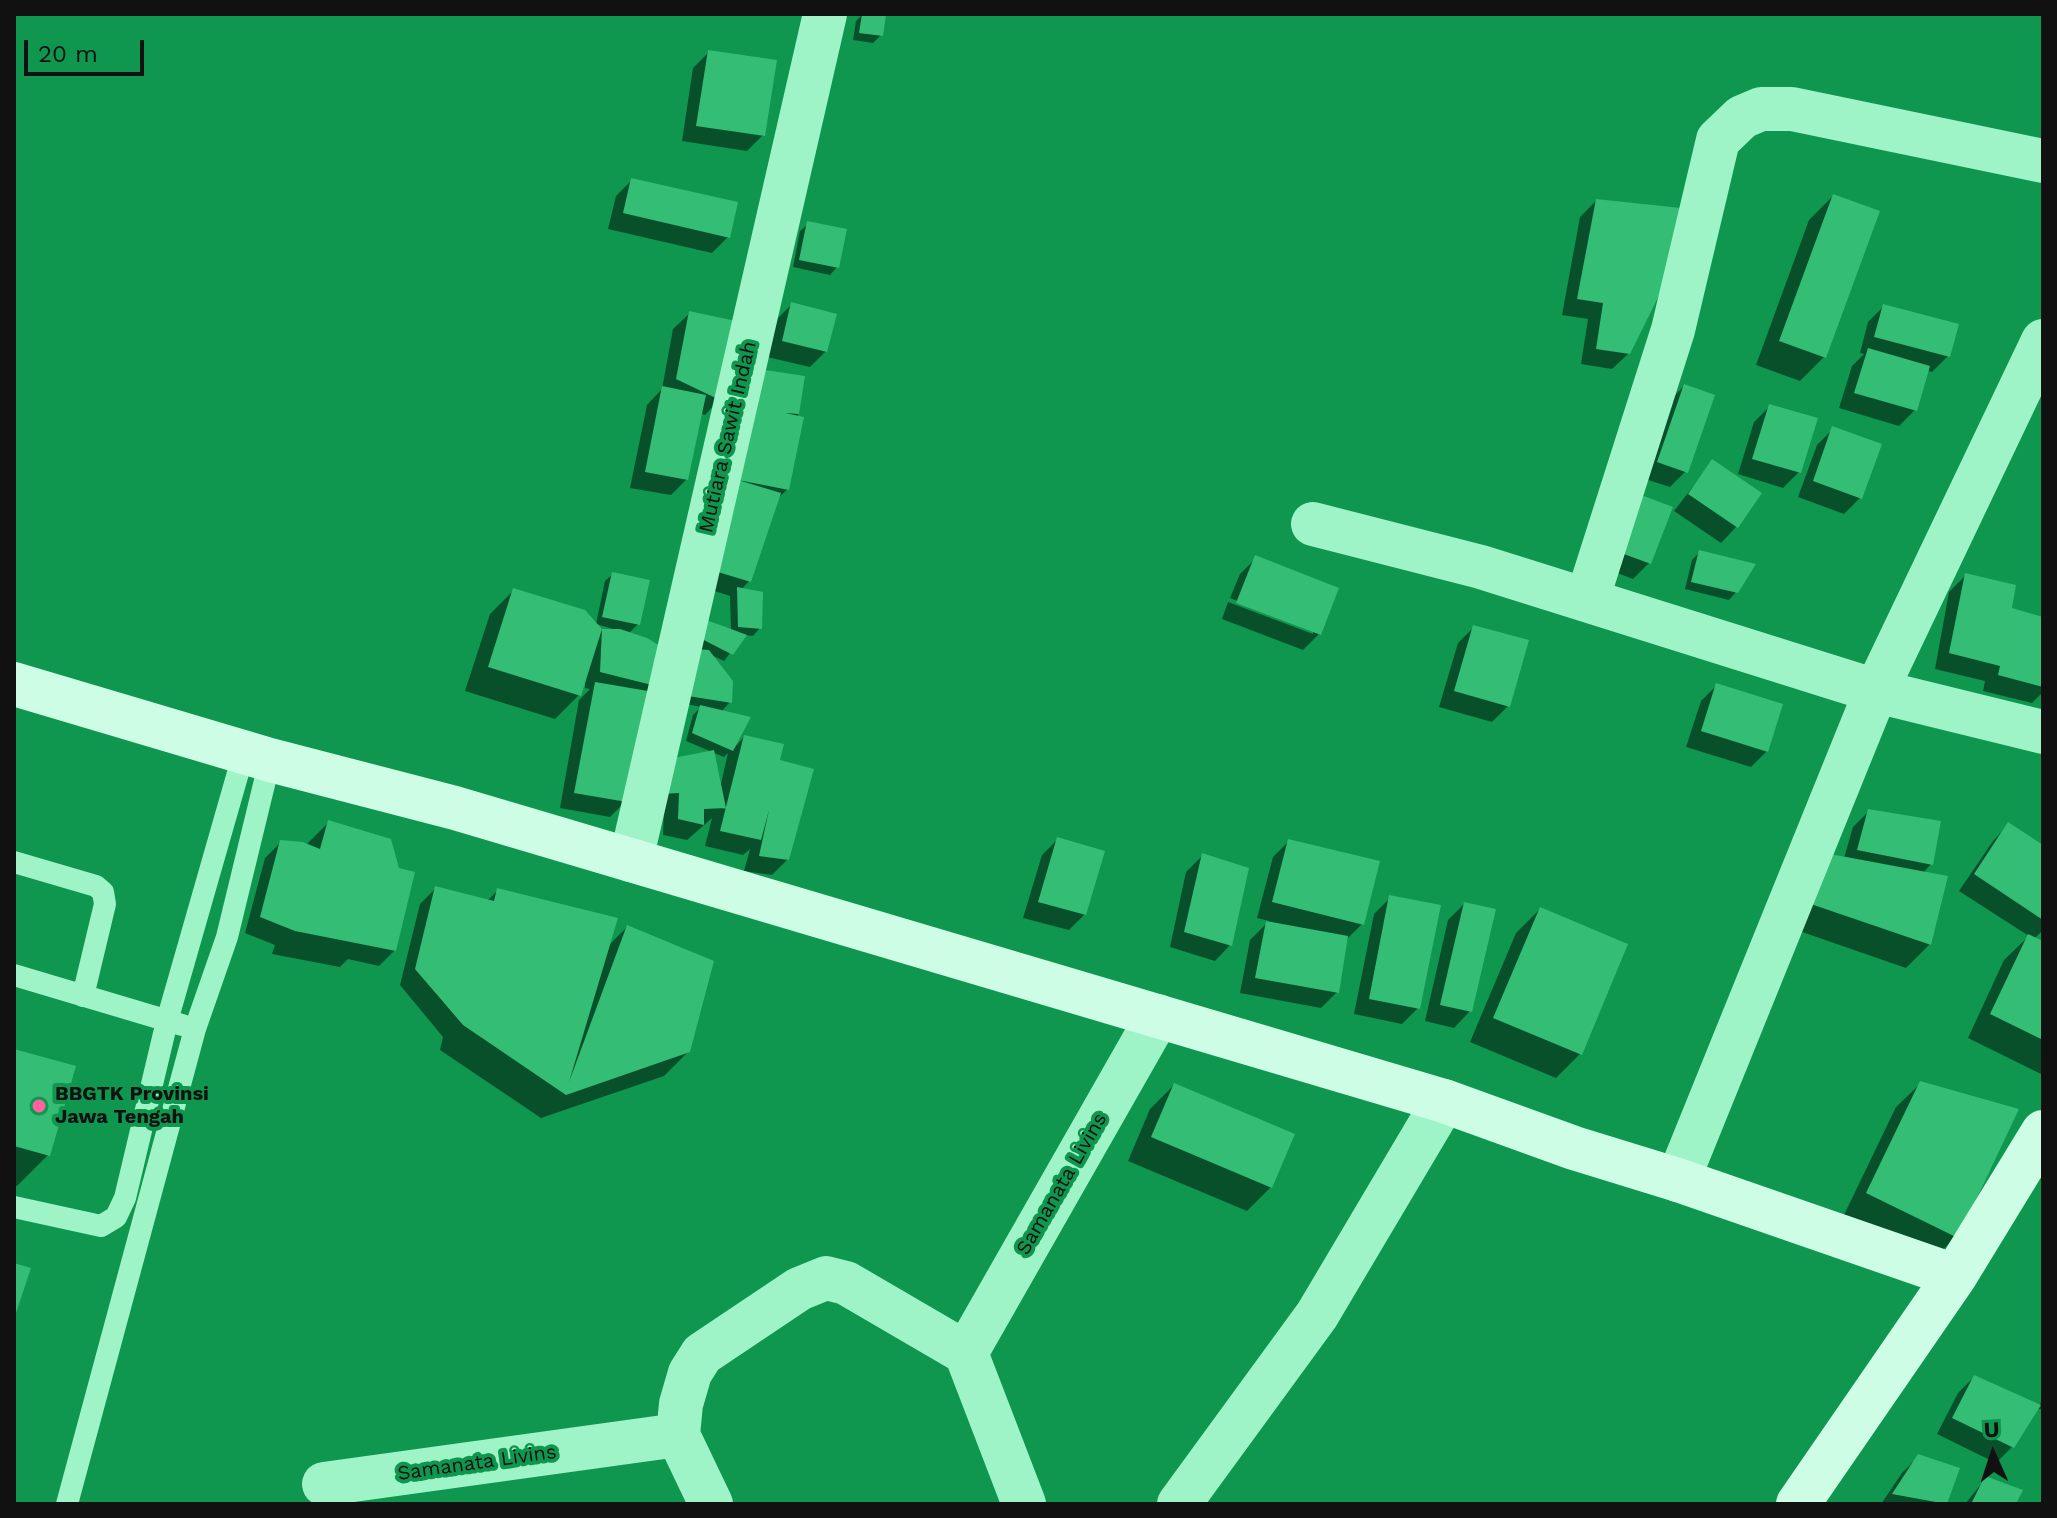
<!DOCTYPE html>
<html>
<head>
<meta charset="utf-8">
<style>
  body { margin:0 }
  #map { position:relative; width:2057px; height:1518px; overflow:hidden; background:#0f964f; font-family:"Work Sans",sans-serif }
  canvas { display:block }
  .frame { position:absolute; inset:0; border:16px solid #111; pointer-events:none }
  .north { position:absolute; left:1953px; top:1414px; width:80px; height:80px; -webkit-text-stroke:6px #0f964f; paint-order:stroke; rotate:357deg; font-size:22px; font-weight:700; line-height:32px; text-align:center; color:#111 }
  .north::after { content:''; display:block; margin:auto; width:28px; height:36px; background:#111; clip-path:polygon(50% 0,100% 100%,50% 72%,0 100%) }
  .scale { position:absolute; left:24px; top:40px; width:120px; height:36px; box-sizing:border-box; border:4px solid #111; border-top:0; padding-left:10px; font-size:24px; line-height:28px; white-space:nowrap; color:#111; -webkit-text-stroke:6px #0f964f; paint-order:stroke }
</style>
</head>
<body>
<div id="map">
<canvas width="2057" height="1518"></canvas>
<div class="frame"></div>
<div class="north">U</div>
<div class="scale">20 m</div>
</div>
<script>
const c = document.querySelector('canvas').getContext('2d');
c.lineJoin = 'round';
function paint(path, color) {
  c.fillStyle = color;
  c.fill(path, 'evenodd');
}
function poly(rows) {
  const path = new Path2D();
  for (const r of rows) {
    path.moveTo(r[0], r[1]);
    for (let i = 2; i < r.length; i += 2) path.lineTo(r[i], r[i + 1]);
  }
  return path;
}
function trace(path, color, width, dash) {
  c.strokeStyle = color;
  c.lineWidth = width;
  c.lineCap = dash ? 'butt' : 'round';
  c.setLineDash(dash || []);
  c.stroke(path);
}
function label(font, color, halo, rows, align = 'center') {
  c.font = font + ' "Work Sans",sans-serif';
  c.lineWidth = 8;
  c.setLineDash([]);
  c.textBaseline = 'middle';
  c.strokeStyle = halo;
  c.fillStyle = color;
  for (const [text, x, y, turn = 0] of rows) {
    c.save();
    c.translate(x, y);
    c.rotate((+turn || 0) * Math.PI / 180);
    c.textAlign = isNaN(turn) ? turn : align;
    if (halo) c.strokeText(text, 0, 0);
    c.fillText(text, 0, 0);
    c.restore();
  }
}
const shadow = poly([
  [863,14,884,16,881,35,873,43,853,40,856,21],
  [709,52,763,135,747,151,682,141,693,68],
  [632,180,728,237,712,253,608,229,616,196],
  [1833,196,1824,357,1800,381,1756,365,1809,220],
  [1596,201,1629,353,1612,369,1581,364,1588,319,1562,315,1580,217],
  [808,224,837,267,830,275,793,267,800,231],
  [792,304,826,351,810,367,767,357,776,320],
  [1884,306,1948,356,1932,372,1926,370,1915,410,1899,426,1839,408,1852,366,1864,354,1860,353,1868,322],
  [690,313,720,399,705,415,700,413,687,479,671,495,630,488,647,405,662,389,673,329],
  [803,378,788,489,777,499,749,581,741,590,760,628,753,636,744,635,724,661,709,654,730,702,721,712,734,748,744,737,778,762,788,859,772,875,744,871,750,849,743,855,705,846,712,818,687,840,663,835,664,809,652,778,720,788,728,753,724,757,686,741,693,715,701,707,681,703,693,628,731,631,730,596,693,584,722,497],
  [1684,386,1686,471,1670,487,1642,478,1668,402],
  [1770,406,1799,472,1783,488,1738,474,1754,422],
  [1833,429,1860,498,1844,514,1798,497,1817,445],
  [1712,462,1736,527,1721,543,1674,511],
  [1670,508,1649,563,1633,579,1599,566],
  [1700,552,1736,592,1729,600,1685,589,1692,560],
  [1256,558,1319,634,1303,650,1222,619,1228,602,1313,634,1313,630,1230,598,1240,574],
  [613,574,638,624,628,634,664,651,626,801,610,817,560,808,579,700,590,689,585,688,585,679,579,695,555,719,465,691,490,614,514,590,601,631,620,631,596,624,605,581],
  [1965,576,2009,609,2043,619,2043,692,2032,703,1983,691,1985,681,1935,669,1949,592],
  [1474,627,1508,706,1492,722,1439,707,1458,643],
  [1717,685,1767,751,1751,767,1686,747,1701,701],
  [1869,811,1931,864,1923,873,1930,944,1906,968,1779,924,1844,858,1853,827],
  [329,822,395,950,379,966,348,959,340,967,272,954,275,945,245,933,265,858,281,842,306,845],
  [2008,825,2043,848,2043,930,2034,939,2043,943,2043,1075,1968,1038,2004,960,2029,936,1959,891,1993,841],
  [1058,839,1085,914,1069,930,1023,918,1042,855],
  [1289,841,1362,924,1345,941,1337,992,1321,1008,1240,993,1250,940,1269,921,1257,918,1273,857],
  [1202,856,1230,945,1215,961,1170,947,1186,872],
  [436,888,487,901,498,890,608,946,627,927,689,1051,664,1076,541,1118,440,1050,443,1037,400,985,420,904],
  [1390,898,1418,1008,1402,1024,1354,1014,1374,914],
  [1464,904,1470,1011,1454,1028,1425,1021,1448,920],
  [1540,909,1580,1054,1556,1078,1470,1042,1516,933],
  [14,1051,48,1155,17,1186,14,1186],
  [1921,1083,1956,1236,1933,1260,1843,1217,1896,1107],
  [1174,1085,1271,1187,1247,1211,1128,1161,1150,1109],
  [1974,1377,2039,1406,2043,1398,2043,1410,2037,1408,2012,1447,1996,1463,1937,1434,1958,1393],
  [1918,1457,1957,1469,1945,1504,1881,1504,1902,1473],
  [1986,1478,2014,1504,1965,1504]
]);
const building = poly([
  [862,14,886,15,883,36,859,33],
  [708,50,777,60,765,136,696,126],
  [631,178,738,202,730,238,623,213],
  [1833,194,1880,211,1826,358,1779,341],
  [1596,199,1681,208,1675,263,1630,354,1596,349,1603,303,1577,299],
  [807,221,847,229,839,268,799,260],
  [791,302,837,314,827,352,782,341],
  [1883,304,1959,324,1950,357,1874,337],
  [689,311,745,323,722,401,676,379],
  [1868,348,1930,366,1917,411,1854,393],
  [752,368,805,376,799,414,785,413,804,417,789,490,738,480,781,493,751,582,708,569],
  [1684,384,1715,395,1688,473,1657,462],
  [662,386,706,395,688,480,645,472],
  [1769,404,1818,418,1801,473,1752,459],
  [1832,426,1882,444,1862,499,1813,481],
  [1712,459,1762,493,1738,528,1688,494],
  [1636,493,1673,507,1651,564,1613,550],
  [1699,550,1756,564,1738,593,1691,582],
  [1255,555,1339,588,1321,635,1236,603],
  [612,572,650,580,640,625,602,617],
  [1965,573,2016,585,2012,608,2043,617,2043,687,1998,675,2000,666,1949,653],
  [737,587,763,592,762,629,738,627],
  [513,588,585,610,602,629,581,696,488,667],
  [700,618,723,626,747,635,733,655,698,637],
  [1473,625,1529,640,1510,707,1454,691],
  [602,629,620,629,647,638,667,650,656,686,600,672],
  [695,649,709,650,733,681,732,703,688,696],
  [595,682,648,691,627,802,574,793],
  [1716,683,1783,704,1768,752,1701,731],
  [700,705,751,717,733,751,692,733],
  [744,735,784,744,780,760,814,769,789,860,759,856,769,810,761,840,720,831],
  [714,750,726,808,704,809,704,825,678,819,679,793,662,794,668,759],
  [1868,809,1941,821,1933,865,1857,850],
  [328,820,391,839,399,868,415,872,396,951,295,931,260,917,280,840,303,842,320,849],
  [2008,822,2043,845,2043,920,1974,874],
  [1057,837,1105,851,1086,915,1038,902],
  [1288,839,1380,861,1364,925,1272,902],
  [1814,851,1948,876,1931,945,1802,901],
  [1202,853,1249,868,1232,946,1184,932],
  [435,886,494,901,497,888,618,918,569,1082,627,925,714,961,690,1052,566,1095,463,1025,415,969],
  [1389,895,1441,905,1420,1009,1369,999],
  [1464,902,1496,909,1472,1012,1440,1005],
  [1540,907,1628,944,1582,1055,1493,1018],
  [1266,921,1348,936,1339,993,1255,978],
  [2028,934,2043,941,2043,1040,1990,1014],
  [14,1049,76,1066,50,1156,14,1146],
  [1920,1081,2019,1109,1958,1238,1866,1193],
  [1174,1083,1295,1134,1272,1188,1151,1137],
  [14,1263,31,1268,15,1316,14,1315],
  [1974,1375,2041,1405,2014,1448,1952,1418],
  [1918,1454,1960,1468,1947,1504,1892,1494],
  [1985,1476,2023,1490,2016,1504,1971,1504]
]);
const lane = poly([
  [14,862,96,886,103,892,105,904,83,996],
  [14,975,182,1025],
  [14,1207,101,1226,116,1217,125,1198,167,1021,244,752],
  [67,1504,195,1029,227,937,270,760]
]);
const street = poly([
  [1313,524,1481,567,1876,691,2043,732],
  [1587,600,1673,330,1718,140,1742,117,1761,109,1792,109,2043,161],
  [631,860,825,14],
  [1678,1180,1876,691,2043,341],
  [678,1435,711,1504],
  [324,1484,678,1435,681,1404,690,1373,702,1354,799,1289,826,1278,846,1283,966,1353],
  [1024,1504,966,1353,1158,1016],
  [1179,1504,1317,1315,1444,1101]
]);
const secondary = poly([
  [14,684,270,760,455,808,1444,1101,1574,1148,1678,1180,1955,1276],
  [1798,1504,1955,1276,2043,1132]
]);
const markers = [
  [39,1106,8,"#ff629d"]
];
const streetNames = [
  ["Mutiara Sawit Indah",728,437,-77],
  ["Samanata Livins",1062,1184,-60],
  ["Samanata Livins",477,1463,-8]
];
const poiNames = [
  ["BBGTK Provinsi",55,1094],
  ["Jawa Tengah",55,1117]
];
paint(shadow, '#0007');
paint(building, '#34bd74');
trace(lane, '#9ef4c6', 22);
trace(street, '#9ef4c6', 44);
trace(secondary, '#cefde5', 44);
for (const [x, y, r, color] of markers) {
  const dot = new Path2D();
  dot.arc(x, y, r, 0, 2 * Math.PI);
  c.fillStyle = color;
  c.fill(dot);
  trace(dot, '#0f964f', 3);
}
label('20px', '#111', '#0f964f', streetNames);
label('bold 20px', '#111', '#0f964f', poiNames, 'left');
</script>
</body>
</html>
